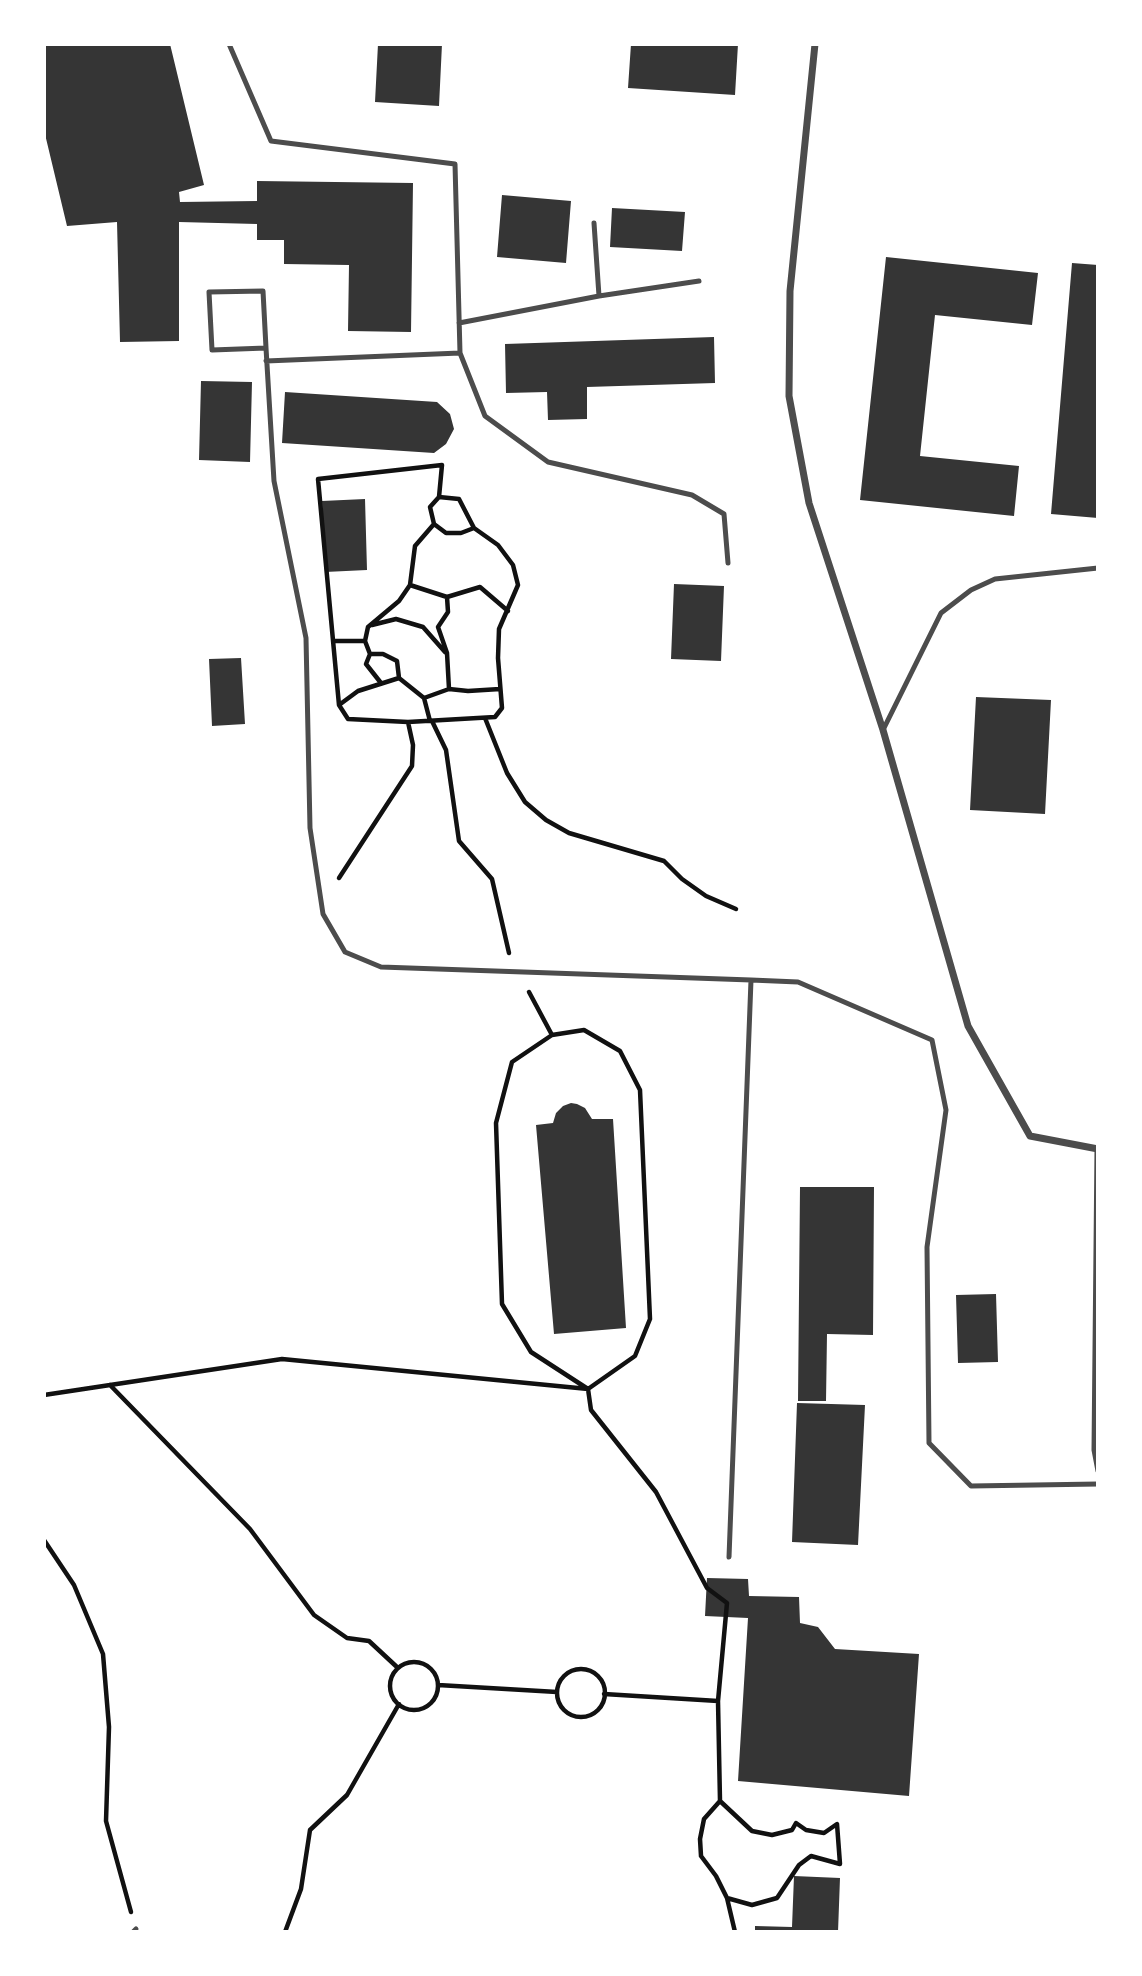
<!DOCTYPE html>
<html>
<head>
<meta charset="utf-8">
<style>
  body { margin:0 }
  #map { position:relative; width:1142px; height:1976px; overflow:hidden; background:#fff; font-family:Raleway,sans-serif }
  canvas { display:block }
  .frame { position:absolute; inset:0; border:46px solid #fff; pointer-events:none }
</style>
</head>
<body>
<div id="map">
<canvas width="1142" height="1976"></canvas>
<div class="frame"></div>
</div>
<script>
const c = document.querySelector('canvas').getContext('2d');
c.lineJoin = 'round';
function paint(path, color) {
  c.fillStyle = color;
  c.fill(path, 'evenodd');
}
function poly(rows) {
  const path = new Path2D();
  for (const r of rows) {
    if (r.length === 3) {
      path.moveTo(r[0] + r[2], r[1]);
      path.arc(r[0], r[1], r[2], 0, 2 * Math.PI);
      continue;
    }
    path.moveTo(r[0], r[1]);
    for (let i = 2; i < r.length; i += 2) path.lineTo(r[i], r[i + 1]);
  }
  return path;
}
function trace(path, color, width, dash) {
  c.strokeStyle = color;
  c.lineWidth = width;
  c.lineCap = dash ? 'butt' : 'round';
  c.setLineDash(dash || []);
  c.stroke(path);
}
const building = poly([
  [44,44,170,44,204,185,179,192,180,202,257,201,257,181,413,183,411,332,348,331,349,265,284,264,284,240,257,240,257,224,179,222,179,341,120,342,117,222,67,226,44,130],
  [378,44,442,44,439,106,375,102],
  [631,44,738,44,735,95,628,88],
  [502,195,571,201,566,263,497,257],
  [612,208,685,212,682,251,610,247],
  [886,257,1038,273,1032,325,935,315,920,456,1019,466,1014,516,860,500],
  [1072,263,1098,265,1098,518,1051,514],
  [714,337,715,383,587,387,587,419,548,420,547,392,506,393,505,344],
  [201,381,252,382,250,462,199,460],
  [285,392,437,402,450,414,454,429,446,444,434,453,282,443],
  [365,499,367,570,325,572,322,501],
  [674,584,724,586,721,661,671,659],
  [241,658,245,724,212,726,209,659],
  [976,697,1051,700,1045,814,970,810],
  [571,1103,577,1104,585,1108,592,1119,613,1119,626,1328,554,1334,536,1125,553,1123,556,1113,563,1106],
  [800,1187,874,1187,873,1335,827,1334,826,1401,798,1401],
  [996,1294,998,1362,958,1363,956,1295],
  [797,1403,865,1405,858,1545,792,1542],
  [707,1578,748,1579,749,1596,799,1597,800,1623,818,1627,835,1649,919,1654,909,1796,738,1781,748,1618,705,1616],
  [794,1876,840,1878,838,1932,755,1932,755,1926,792,1927]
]);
const path = poly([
  [439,497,459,499,474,528],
  [410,585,447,597,480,587,508,611],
  [372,625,396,619,423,627,445,652],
  [333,641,365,641,370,654],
  [365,641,368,627,399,601,410,585,415,546,434,524],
  [381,683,366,664,370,654,383,654,397,661,399,678],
  [449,689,468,691,500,689],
  [424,698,449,689,447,653,438,627,448,612,447,597],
  [339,705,358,691,399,678,424,698,430,721],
  [485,718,507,773,525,802,546,820,569,833,664,861,682,879,706,896,736,909],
  [432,721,446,750,459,841,492,879,509,953],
  [339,878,412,766,413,745,408,722,348,719,339,705,318,479,442,465,439,497,430,507,434,524,446,533,461,533,474,528,498,545,513,565,518,585,499,629,498,658,502,708,495,717,408,722],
  [529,992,552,1035],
  [110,1385,250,1529,314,1615,347,1638,369,1641,398,1668],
  [44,1395,282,1359,588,1389,635,1356,650,1319,640,1090,620,1051,584,1030,552,1035,512,1062,496,1123,502,1304,531,1352,588,1389,591,1410,656,1492,707,1588,727,1603,718,1701,604,1694],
  [44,1540,74,1585,103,1654,109,1727,106,1821,131,1912],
  [414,1686,24],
  [581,1693,24],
  [438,1685,557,1692],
  [718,1701,720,1801,704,1819,700,1839,701,1856,716,1876,727,1898,735,1932],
  [720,1801,752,1831,772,1835,792,1830,796,1823,806,1830,824,1833,837,1824,840,1864,811,1856,799,1865,777,1898,752,1905,727,1898],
  [285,1932,301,1889,310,1830,347,1795,399,1704]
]);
const service = poly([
  [229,44,271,141,455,164,460,353,266,361],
  [594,223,599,296],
  [459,323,599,296,699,281],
  [266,348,212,350,209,292,263,291,266,348,274,481,306,638,310,828,323,914,345,952,381,967,751,980,729,1557],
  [460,353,485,416,548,462,692,495,724,514,728,563],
  [883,730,941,613,971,590,995,579,1098,568],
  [751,980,798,982,932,1040,946,1110,927,1247,929,1443,971,1486,1098,1484],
  [1097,1148,1094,1450,1098,1471],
  [133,1932,136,1929]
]);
const minor = poly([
  [815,44,790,291,789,396,809,503,883,730,968,1026,1030,1136,1098,1149]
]);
paint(building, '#353535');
trace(path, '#111', 4.5);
trace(service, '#4c4c4c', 5);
trace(minor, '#4c4c4c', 7);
</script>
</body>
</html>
